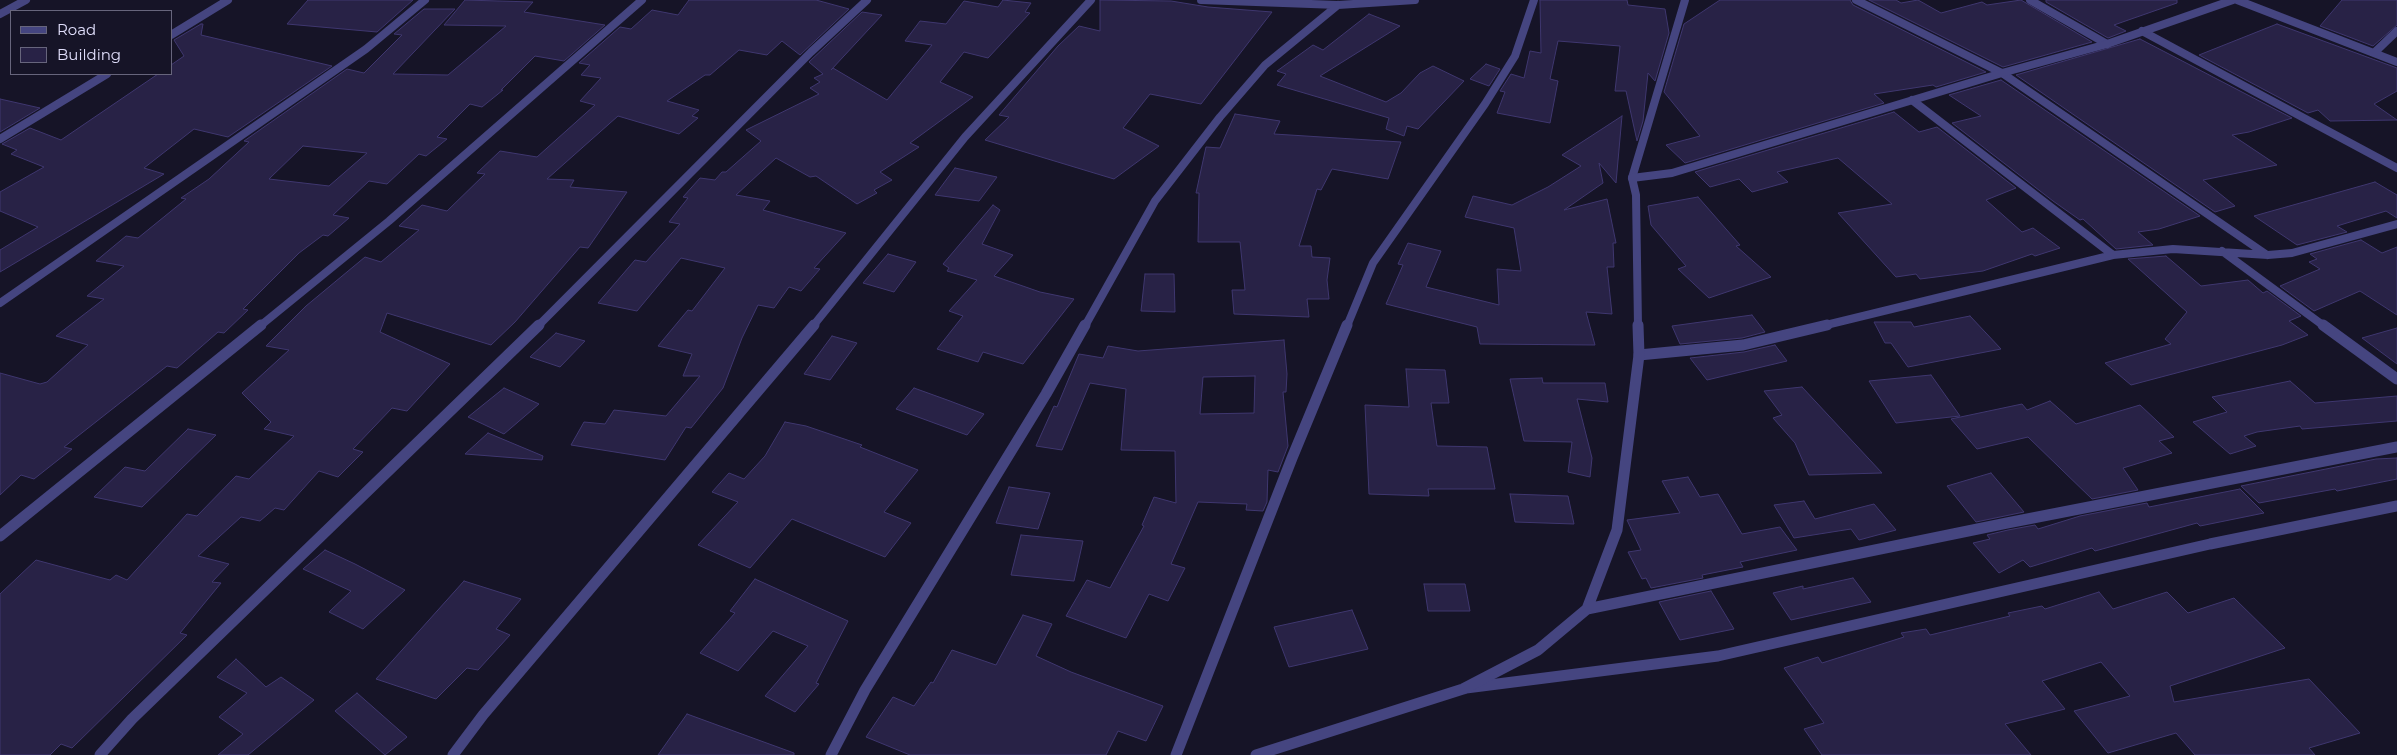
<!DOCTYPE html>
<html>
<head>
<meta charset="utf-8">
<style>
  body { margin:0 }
  #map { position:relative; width:2397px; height:755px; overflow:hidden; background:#161427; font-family:Montserrat,sans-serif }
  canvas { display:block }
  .legend { position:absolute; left:10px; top:10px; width:162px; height:65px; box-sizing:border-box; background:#161427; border:1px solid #67657c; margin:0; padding:6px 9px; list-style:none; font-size:15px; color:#e0defb }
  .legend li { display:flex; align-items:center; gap:10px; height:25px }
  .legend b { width:25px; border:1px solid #67657c }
</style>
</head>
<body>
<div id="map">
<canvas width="2397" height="755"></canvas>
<ul class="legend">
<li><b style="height:6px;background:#454580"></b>Road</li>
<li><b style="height:14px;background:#282246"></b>Building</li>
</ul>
</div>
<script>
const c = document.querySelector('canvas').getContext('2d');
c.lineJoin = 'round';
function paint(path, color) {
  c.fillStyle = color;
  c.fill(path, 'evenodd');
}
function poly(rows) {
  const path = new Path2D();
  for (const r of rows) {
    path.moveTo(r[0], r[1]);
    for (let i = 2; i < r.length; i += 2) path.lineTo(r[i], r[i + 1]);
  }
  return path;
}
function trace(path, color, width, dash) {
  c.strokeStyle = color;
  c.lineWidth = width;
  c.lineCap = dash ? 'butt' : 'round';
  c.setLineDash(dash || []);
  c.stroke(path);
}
const building = poly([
  [308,0,413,0,377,32,287,24,308,0],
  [465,0,533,2,524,12,605,25,564,61,535,56,501,90,503,90,482,107,470,104,437,137,447,139,426,156,419,154,387,184,369,181,333,215,349,218,328,236,323,235,299,253,243,309,248,310,224,333,218,332,177,368,167,366,64,447,72,449,34,479,21,475,0,495,0,373,40,384,47,382,88,345,56,336,104,299,87,296,124,266,96,261,126,236,138,238,186,199,181,198,209,179,249,142,244,141,347,69,364,73,402,35,394,34,424,9,455,9,393,74,448,75,506,26,444,25,465,0],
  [303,146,367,153,329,186,269,179,303,146],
  [689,0,816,0,849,9,800,55,782,41,767,55,739,50,710,75,705,75,667,101,699,110,692,116,698,118,679,134,618,116,547,179,574,180,570,187,627,192,588,248,580,247,515,322,491,345,387,313,380,332,450,364,407,411,392,408,353,449,363,452,338,477,319,471,284,510,275,508,260,521,241,517,198,556,229,564,212,582,221,583,180,633,187,635,72,748,61,744,50,755,0,755,0,594,36,560,110,580,116,575,127,580,187,514,197,516,236,476,249,479,294,436,264,429,271,422,242,393,289,350,266,346,306,306,365,257,381,262,419,230,399,226,422,205,447,211,485,174,477,173,500,151,537,157,595,105,580,101,601,78,581,75,590,65,579,63,620,27,631,29,652,10,678,15,689,0],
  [1003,0,1031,3,1025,12,1030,13,988,58,964,52,940,82,973,97,910,143,919,147,880,172,892,180,874,190,877,193,857,204,816,176,810,177,776,158,736,195,770,201,763,210,846,233,814,268,820,269,801,291,789,287,774,308,758,305,742,338,723,388,691,428,686,427,665,460,571,445,584,422,605,424,614,410,666,416,700,376,683,376,692,354,658,346,688,310,692,311,725,268,681,258,637,311,598,303,635,260,646,262,680,224,669,222,688,198,683,197,700,178,715,180,722,172,726,172,761,141,746,130,819,94,810,88,820,82,814,78,823,74,809,62,862,12,882,15,831,70,833,68,887,100,932,45,905,41,920,21,946,24,964,1,998,7,1003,0],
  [1100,0,1171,1,1208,7,1272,12,1201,104,1150,94,1123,128,1159,146,1114,179,985,140,1009,117,999,115,1058,46,1079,26,1100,31,1100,0],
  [1540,0,1627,0,1628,5,1665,9,1669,33,1655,81,1648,73,1643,121,1637,141,1626,91,1615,91,1620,46,1558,41,1550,79,1558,81,1550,123,1497,113,1505,92,1500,91,1511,74,1524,78,1530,51,1541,53,1540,0],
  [1720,0,1850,0,1853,5,1986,72,1936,87,1933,85,1874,94,1884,103,1685,163,1666,145,1700,136,1664,92,1684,24,1720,0],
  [1869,0,1896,0,1901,3,1918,0,1941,13,1982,2,1987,5,2021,0,2092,42,2003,67,1869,0],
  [2046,0,2177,0,2177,3,2114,25,2126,31,2108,38,2046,2,2046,0],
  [2342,0,2397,0,2397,25,2373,46,2320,26,2342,0],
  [1369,14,1400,26,1320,76,1386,102,1401,93,1420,73,1433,66,1464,81,1418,129,1407,126,1404,136,1386,129,1389,118,1277,85,1286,74,1277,71,1313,45,1323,50,1369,14],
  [201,24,203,24,201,35,332,66,228,137,194,129,144,168,164,174,0,272,0,250,38,227,0,211,0,192,44,167,11,154,17,150,2,144,30,128,61,140,158,74,171,74,171,65,184,56,174,40,201,24],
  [2277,24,2397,68,2397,91,2374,104,2397,120,2330,121,2318,110,2308,113,2199,55,2277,24],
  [2140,39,2292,118,2249,132,2232,135,2277,165,2203,180,2235,206,2215,212,2016,75,2140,39],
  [1486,64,1500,69,1489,86,1470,79,1486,64],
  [2001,80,2200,216,2159,229,2138,232,2153,245,2116,249,2083,219,2080,220,2053,201,1952,123,1981,116,1949,95,2001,80],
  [0,99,40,108,0,132,0,99],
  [1894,112,1919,132,1937,127,2016,188,1986,200,2022,232,2033,228,2060,248,2035,256,2032,254,1983,271,1920,279,1916,274,1896,277,1838,213,1892,204,1838,158,1777,172,1788,182,1752,192,1739,179,1710,187,1695,172,1894,112],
  [1235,114,1280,121,1274,134,1401,142,1388,179,1332,169,1321,190,1317,189,1299,246,1311,246,1312,257,1330,258,1327,280,1329,299,1307,299,1309,317,1234,314,1232,290,1245,290,1240,242,1198,242,1199,193,1196,193,1206,147,1220,148,1235,114],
  [1622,116,1616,183,1599,163,1603,183,1564,210,1607,199,1616,243,1613,243,1614,267,1607,267,1612,314,1586,312,1595,345,1480,344,1477,327,1386,304,1403,265,1398,264,1408,243,1441,251,1426,287,1499,305,1497,269,1521,271,1514,228,1465,217,1473,196,1512,205,1548,187,1581,166,1562,155,1622,116],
  [955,168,997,177,979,201,935,195,955,168],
  [2375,182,2397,195,2397,218,2386,211,2337,226,2347,232,2297,245,2254,216,2375,182],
  [1698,197,1740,245,1736,246,1771,277,1709,298,1678,269,1686,266,1651,225,1648,206,1698,197],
  [993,205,1000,210,982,244,1013,255,994,276,1040,292,1074,299,1023,364,983,352,978,362,937,349,963,316,949,311,977,280,947,271,949,268,943,264,993,205],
  [2361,240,2382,253,2397,247,2397,315,2360,291,2314,311,2280,286,2320,269,2309,262,2317,259,2310,254,2361,240],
  [888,254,916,262,894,292,863,283,888,254],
  [2166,256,2201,286,2248,280,2263,293,2267,291,2301,316,2289,321,2308,335,2282,345,2131,385,2105,363,2171,344,2165,339,2187,312,2128,259,2166,256],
  [1145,274,1174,274,1175,312,1141,311,1145,274],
  [1752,315,1765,332,1742,338,1680,344,1672,326,1752,315],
  [1970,316,2001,349,1908,367,1891,343,1885,343,1874,322,1911,322,1914,327,1970,316],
  [2397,328,2397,364,2362,338,2397,328],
  [556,333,585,341,560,367,530,357,556,333],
  [832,336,857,343,830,380,804,374,832,336],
  [1284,340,1287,374,1286,392,1283,392,1288,446,1278,472,1268,470,1267,502,1263,511,1246,510,1247,504,1198,502,1171,564,1185,568,1168,601,1149,594,1126,638,1066,616,1087,580,1110,588,1144,526,1142,525,1154,497,1176,503,1175,451,1121,450,1126,389,1090,383,1062,450,1036,446,1054,406,1057,407,1079,354,1103,358,1108,346,1138,351,1284,340],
  [1255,376,1254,413,1200,414,1203,377,1255,376],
  [1775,345,1787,361,1707,380,1690,358,1744,352,1775,345],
  [1406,369,1445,370,1449,403,1431,403,1437,446,1487,447,1495,489,1428,489,1429,496,1369,494,1365,405,1409,407,1406,369],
  [1931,375,1960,416,1896,423,1869,381,1931,375],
  [1542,378,1543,383,1605,383,1608,402,1577,399,1592,458,1590,477,1568,472,1572,442,1524,441,1510,379,1542,378],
  [2290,381,2315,403,2397,396,2397,421,2302,429,2300,426,2257,432,2244,436,2256,446,2230,454,2193,422,2227,412,2212,397,2290,381],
  [1802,387,1882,473,1809,475,1795,443,1773,418,1782,415,1764,391,1802,387],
  [504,388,539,404,504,434,468,417,504,388],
  [914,388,950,401,984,414,967,435,896,409,914,388],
  [2050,401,2076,424,2140,405,2174,437,2159,441,2172,453,2123,468,2138,490,2092,499,2028,437,1977,449,1951,419,2022,404,2027,410,2050,401],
  [785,422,806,426,862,445,860,447,918,470,884,512,911,523,885,557,792,519,750,568,698,545,738,502,712,492,729,473,744,479,765,456,785,422],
  [188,429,216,435,142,507,94,497,125,467,145,471,188,429],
  [488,433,543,456,542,460,465,454,488,433],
  [2397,458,2397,479,2337,491,2335,489,2259,503,2241,486,2376,459,2397,458],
  [1991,473,2024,512,1976,522,1947,486,1991,473],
  [1688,477,1700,497,1718,494,1742,534,1780,527,1797,550,1740,562,1743,567,1702,575,1703,578,1651,588,1646,578,1642,579,1628,552,1641,550,1627,520,1680,513,1662,481,1688,477],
  [1009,487,1050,493,1038,529,996,523,1009,487],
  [2240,489,2264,513,2200,526,2197,523,2095,551,2092,548,2030,567,2023,560,1999,573,1973,543,1990,539,1987,535,2008,530,2035,525,2038,529,2080,516,2147,503,2149,507,2240,489],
  [1510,494,1568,496,1574,524,1515,522,1510,494],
  [1804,501,1815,519,1874,504,1896,530,1859,540,1851,529,1794,538,1774,505,1804,501],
  [1021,535,1083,541,1074,581,1011,575,1021,535],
  [325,550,355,564,405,590,363,629,329,612,351,591,303,569,325,550],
  [1853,578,1871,602,1791,620,1773,593,1803,586,1803,589,1853,578],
  [755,579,848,621,816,683,819,684,795,712,765,696,808,646,773,631,738,671,700,653,735,613,730,611,755,579],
  [464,581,521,599,496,629,510,635,478,670,467,668,436,699,376,679,464,581],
  [1424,584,1465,584,1470,611,1428,611,1424,584],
  [1711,591,1734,629,1680,640,1659,602,1711,591],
  [2099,592,2113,609,2167,592,2188,613,2234,598,2285,648,2170,686,2174,702,2309,679,2360,733,2309,748,2315,755,2195,755,2176,733,2108,753,2074,711,2130,696,2101,662,2042,681,2065,709,2005,724,2031,755,1822,755,1804,729,1824,723,1784,668,1818,657,1822,663,1904,637,1901,633,1926,629,1930,635,2010,616,2008,613,2042,606,2045,609,2099,592],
  [1352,610,1368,649,1289,667,1274,627,1352,610],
  [1023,615,1052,624,1036,656,1071,672,1163,706,1146,741,1118,731,1106,755,910,755,866,737,893,697,914,706,931,682,933,683,952,650,996,665,1023,615],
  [236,659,266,687,281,677,314,700,248,755,218,755,243,734,219,717,247,693,217,677,236,659],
  [357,693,407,737,385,755,335,711,357,693],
  [687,714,794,753,794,755,658,755,687,714]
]);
const minorFar1 = poly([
  [1201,0,1338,5,1415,0],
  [1856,0,2002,73,2267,255],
  [2030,0,2107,44],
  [2237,0,2397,62],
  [0,14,26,0],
  [2142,31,2397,168],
  [171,35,228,0],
  [2374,53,2397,31],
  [1912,100,2113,255],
  [0,139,107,74],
  [1632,178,1685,0],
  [2222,251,2324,326],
  [0,303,366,49,425,0],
  [260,326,389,221,642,0],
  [538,326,811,52,867,0],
  [813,326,965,137,1091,0],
  [1085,326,1155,201,1220,117,1265,65,1338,5],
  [1347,326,1373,263,1485,104,1515,56,1534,0],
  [1822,326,2113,255,2173,249,2268,255,2292,253,2397,224]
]);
const minor = poly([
  [2323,325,2397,379],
  [1639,355,1743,345,1827,325],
  [0,536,261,325],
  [1466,688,1718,656,2210,544,2397,506],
  [100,755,132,719,539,325],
  [453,755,483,715,814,325],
  [831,755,865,690,1046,394,1085,325],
  [1176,755,1292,458,1347,325]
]);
const tertiaryFar1 = poly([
  [1638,326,1636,195,1632,178,1672,173,2002,73,2107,44,2233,0]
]);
const tertiary = poly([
  [1587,609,1617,530,1639,355,1638,325],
  [1256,755,1463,689,1538,650,1587,609,2007,523,2397,447]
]);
paint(building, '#282246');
trace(building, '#3f376f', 1);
trace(minorFar1, '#454580', 8);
trace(minor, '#454580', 11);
trace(tertiaryFar1, '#454580', 8);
trace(tertiary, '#454580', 11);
</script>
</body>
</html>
